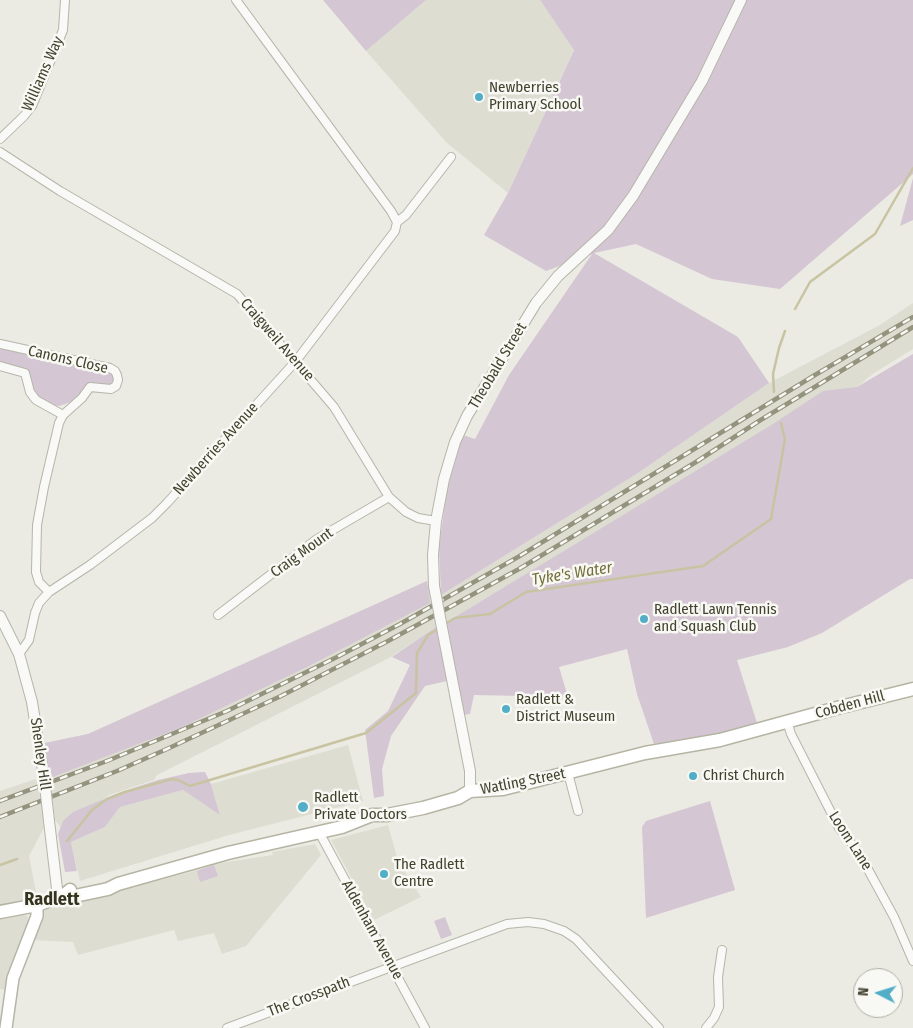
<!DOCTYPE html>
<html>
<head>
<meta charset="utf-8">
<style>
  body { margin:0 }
  #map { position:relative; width:913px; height:1028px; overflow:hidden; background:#ebebe4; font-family:"Fira Sans Condensed",sans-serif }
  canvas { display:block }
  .north { position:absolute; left:853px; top:968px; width:50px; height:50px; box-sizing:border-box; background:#f8f8f4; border:1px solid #afafa4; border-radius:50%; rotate:275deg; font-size:14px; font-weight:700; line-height:20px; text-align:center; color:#42422d }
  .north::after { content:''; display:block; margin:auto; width:18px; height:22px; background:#52aec7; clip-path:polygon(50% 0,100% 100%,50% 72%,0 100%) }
</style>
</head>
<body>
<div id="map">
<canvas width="913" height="1028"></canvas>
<div class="north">N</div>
</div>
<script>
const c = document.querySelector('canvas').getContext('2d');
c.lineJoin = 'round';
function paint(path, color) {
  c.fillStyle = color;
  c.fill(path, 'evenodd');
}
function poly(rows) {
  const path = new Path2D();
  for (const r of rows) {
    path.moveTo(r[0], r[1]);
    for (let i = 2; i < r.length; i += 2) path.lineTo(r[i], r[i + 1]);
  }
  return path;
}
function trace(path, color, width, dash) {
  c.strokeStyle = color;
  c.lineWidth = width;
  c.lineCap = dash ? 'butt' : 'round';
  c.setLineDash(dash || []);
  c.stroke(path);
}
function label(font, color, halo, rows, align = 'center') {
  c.font = font + ' "Fira Sans Condensed",sans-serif';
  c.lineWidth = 5;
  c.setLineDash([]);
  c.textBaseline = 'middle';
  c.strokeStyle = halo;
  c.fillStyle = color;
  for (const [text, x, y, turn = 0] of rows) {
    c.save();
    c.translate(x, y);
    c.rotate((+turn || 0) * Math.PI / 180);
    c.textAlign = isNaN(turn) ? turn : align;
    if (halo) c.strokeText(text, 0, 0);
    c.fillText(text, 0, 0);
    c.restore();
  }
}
const built = poly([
  [426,0,540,0,574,49,508,193,446,142,366,51],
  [913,303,913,349,874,373,857,387,448,628,441,595,635,475,769,383,880,325],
  [427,581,436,627,391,657,157,775,154,780,109,795,89,810,66,834,55,820,45,743,88,734],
  [348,745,363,801,229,835,80,881,71,842,105,827,120,807,183,790,220,814,211,784],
  [36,779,46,824,29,856,37,897,0,907,0,791],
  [388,825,398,861,421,897,374,920,331,840],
  [315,844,321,855,246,946,222,954,214,933,178,941,174,930,78,955,73,942,32,940,43,910,191,872,214,864,273,855,272,852],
  [20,914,27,916,29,923,5,990,0,989,0,919]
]);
const green = poly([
  [323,0,426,0,366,51],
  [540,0,913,0,913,174,780,289,712,279,636,244,594,253,738,337,769,383,635,475,441,595,439,547,447,490,463,435,475,439,509,375,592,254,546,271,484,235,508,193,574,50],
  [913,178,913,220,900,226],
  [0,347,112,372,115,377,113,383,111,386,93,384,74,401,59,406,51,405,39,398,32,389,28,370,0,363],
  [913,354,913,579,910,579,822,633,788,647,737,660,757,723,721,733,654,744,637,694,627,649,559,667,568,697,474,695,470,714,463,715,447,622,773,424,823,391,857,387],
  [427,581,430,603,309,666,180,728,50,778,45,743,88,734],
  [436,627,447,681,425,686,391,736,382,769,384,796,374,798,365,730,388,711,410,665,392,657],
  [205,772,211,784,220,815,183,790,120,807,105,827,71,842,77,871,65,872,58,834,63,821,73,812,121,792,158,780,189,773],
  [710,801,735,890,646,918,642,827,646,821],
  [214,865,218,876,200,882,197,871],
  [445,917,452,935,441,939,434,921]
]);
const stream = poly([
  [795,309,810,282,875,234,913,168],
  [774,392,773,374,779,348,785,331],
  [445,624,455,618,490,614,526,592,703,566,771,519,785,439,781,423],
  [67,841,92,810,107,799,125,792,172,779,178,780,190,786,366,733,416,693,417,653,428,635,438,629],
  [0,865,17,859]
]);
const minor = poly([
  [236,0,391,211,397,222],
  [0,139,24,116,32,106,63,30,65,0],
  [0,152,60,191,237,294,334,407,389,497,406,512,418,518,436,521],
  [0,344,110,368,115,371,117,375,118,380,116,386,111,389,90,387,82,398,63,415,59,423,44,487,37,525,36,572,39,582,49,592],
  [0,366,25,373,30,392,36,400,63,415],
  [218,615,317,539,389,497],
  [19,654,29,640,35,613,39,603,49,592,90,565,152,518,167,503,296,361,395,231,397,222,406,215,451,157],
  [787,721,791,734,839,828,859,853,894,917,913,961],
  [568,773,578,811],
  [319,832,425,1028],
  [227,1028,507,924,528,922,544,924,564,931,576,939,659,1028],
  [706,1028,714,1018,719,1007,718,977,722,950]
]);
const tertiary = poly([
  [434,586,433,555,436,521,444,479,455,442,467,416,536,303,558,276,608,230,633,196,702,81,741,0],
  [0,616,19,654,32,702,44,777],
  [443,633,470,771,470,791],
  [49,821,58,897]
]);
const secondary = poly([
  [6,1028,13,978,37,916,37,905]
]);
const primary = poly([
  [64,895,70,897,108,889,118,884,228,853,342,827,372,815,387,815,423,808,458,798,470,791,503,789,645,753,720,740,837,708,913,689],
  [0,912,37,905,64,895,70,890]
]);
const rail = poly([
  [0,801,107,761,227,711,337,657,400,624,518,557,815,375,913,317],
  [0,817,117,771,167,749,281,696,388,641,519,569,696,462,759,421,913,327]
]);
const tertiaryBridge = poly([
  [434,586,443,633],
  [44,777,49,821]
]);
const markers = [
  [479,97,5,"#52aec7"],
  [644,619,5,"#52aec7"],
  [506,709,5,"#52aec7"],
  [693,776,5,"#52aec7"],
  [303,807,6,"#52aec7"],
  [384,874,5,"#52aec7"]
];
const streetNames = [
  ["Williams Way",43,74,-66],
  ["Craigweil Avenue",277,340,49],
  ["Canons Close",68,360,13],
  ["Theobald Street",498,366,-59],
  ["Newberries Avenue",216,449,-48],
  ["Craig Mount",302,553,-36],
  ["Cobden Hill",850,705,-15],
  ["Shenley Hill",40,754,82],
  ["Watling Street",523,782,-11],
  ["Loom Lane",850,841,57],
  ["Aldenham Avenue",372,930,61],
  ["The Crosspath",309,997,-21]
];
const poiNames = [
  ["Newberries",489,88],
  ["Primary School",489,105],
  ["Radlett Lawn Tennis",654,610],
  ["and Squash Club",654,627],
  ["Radlett &",516,700],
  ["District Museum",516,717],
  ["Christ Church",703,776],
  ["Radlett",314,798],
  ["Private Doctors",314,815],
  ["The Radlett",394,865],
  ["Centre",394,882]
];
const waterNames = [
  ["Tyke's Water",572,574,-9]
];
const quarterNames = [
  ["Radlett",52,900]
];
paint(built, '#ddddd2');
paint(green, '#d4c6d3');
trace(stream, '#c8c4a2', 2.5);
trace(minor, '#b5b5a9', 10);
trace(tertiary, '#b5b5a9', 12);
trace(secondary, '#b5b5a9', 14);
trace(primary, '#b6b5a4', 15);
trace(minor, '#f9f9f7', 8);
trace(tertiary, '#f9f9f7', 10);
trace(secondary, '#fff', 11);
trace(primary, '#fff', 12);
trace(rail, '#94937e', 4.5);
trace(rail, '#f8f8f4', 2.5, [8]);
trace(tertiaryBridge, '#b5b5a9', 12, []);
trace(tertiaryBridge, '#f9f9f7', 10);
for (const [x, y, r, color] of markers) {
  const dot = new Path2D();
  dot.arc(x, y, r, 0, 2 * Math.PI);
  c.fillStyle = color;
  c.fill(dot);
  trace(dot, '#f8f8f4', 2);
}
label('15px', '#42422d', '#f8f8f4', streetNames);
label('15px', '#42422d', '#f8f8f4', poiNames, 'left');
label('italic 16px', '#746f39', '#f8f8f4', waterNames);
label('bold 18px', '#33331e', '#f8f8f4', quarterNames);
</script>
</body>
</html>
